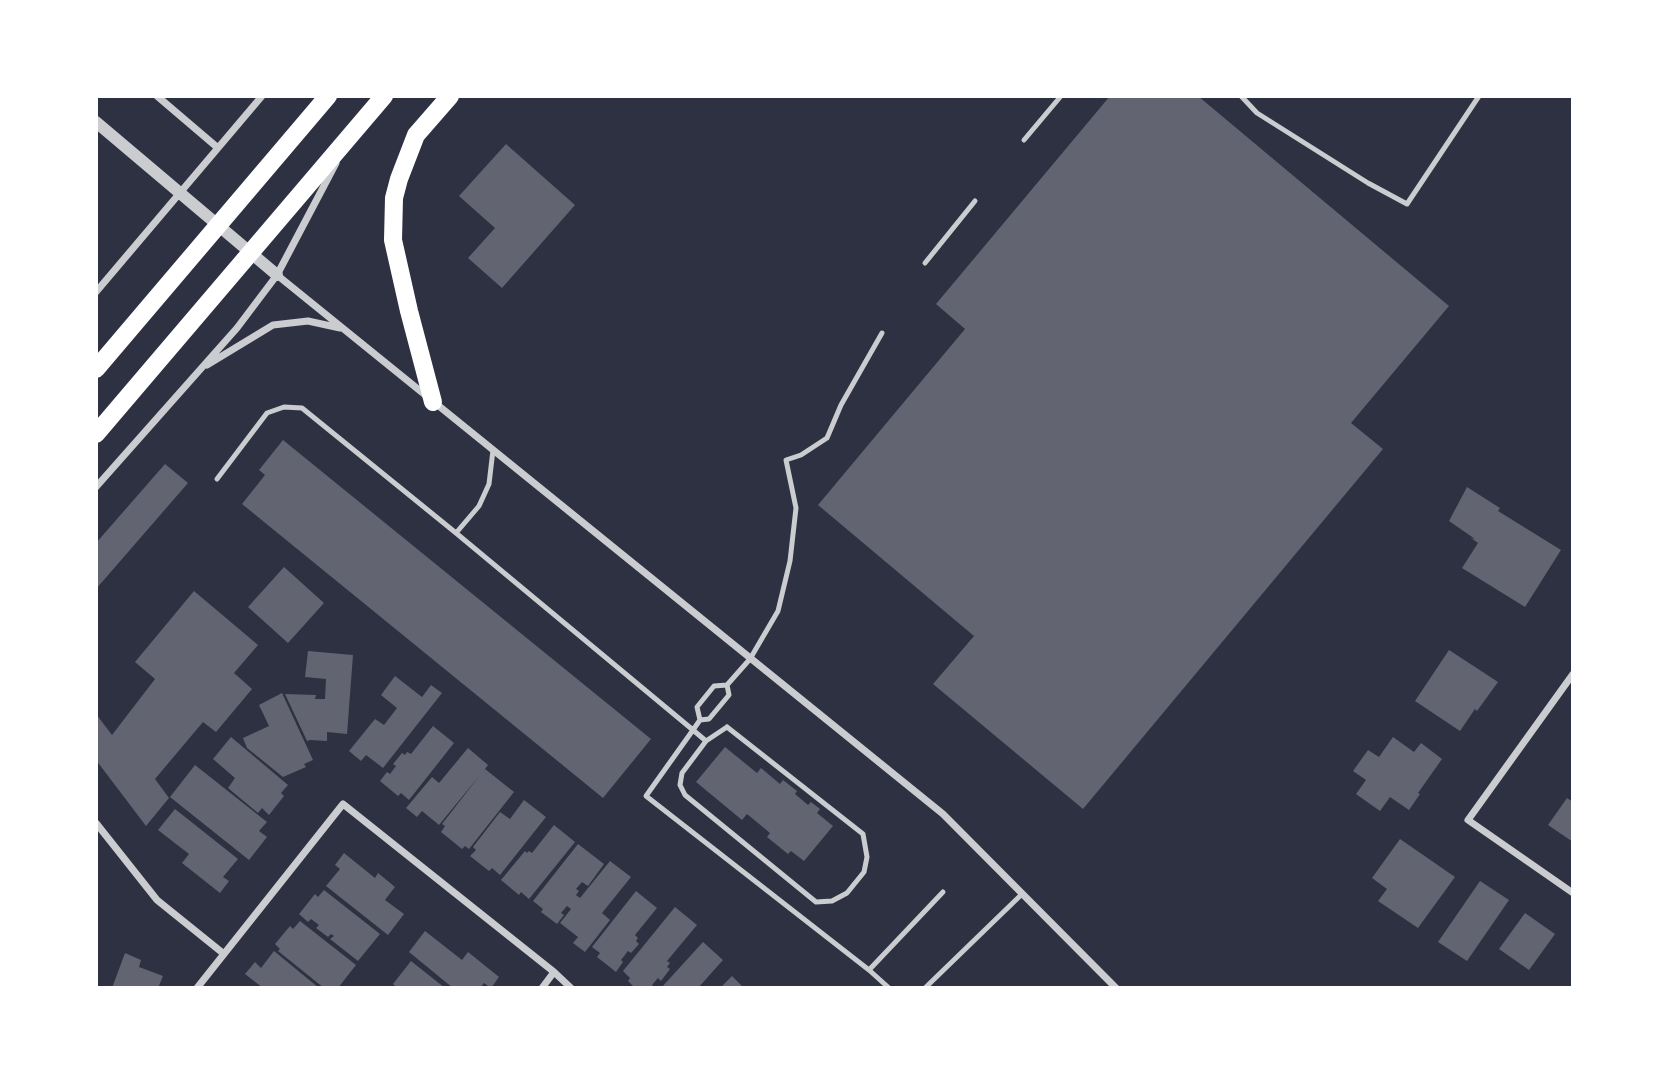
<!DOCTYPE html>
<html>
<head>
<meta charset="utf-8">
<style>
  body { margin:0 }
  #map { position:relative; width:1669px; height:1084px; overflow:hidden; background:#2d3142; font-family:"Varela Round",sans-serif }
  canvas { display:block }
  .frame { position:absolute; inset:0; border:98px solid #fff; pointer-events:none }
</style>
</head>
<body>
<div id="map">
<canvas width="1669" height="1084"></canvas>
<div class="frame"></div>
</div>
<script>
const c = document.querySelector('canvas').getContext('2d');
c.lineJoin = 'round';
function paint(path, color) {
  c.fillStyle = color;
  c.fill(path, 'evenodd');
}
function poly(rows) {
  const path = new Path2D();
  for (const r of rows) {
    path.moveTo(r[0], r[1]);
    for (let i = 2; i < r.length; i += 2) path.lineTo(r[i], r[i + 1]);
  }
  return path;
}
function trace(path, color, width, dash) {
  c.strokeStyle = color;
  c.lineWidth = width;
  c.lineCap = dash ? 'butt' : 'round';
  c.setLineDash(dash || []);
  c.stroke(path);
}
const building = poly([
  [1110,96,1198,96,1449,306,1351,423,1383,449,1083,809,933,684,974,636,818,505,965,329,936,304],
  [506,144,575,205,502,288,468,258,495,228,459,196],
  [283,440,651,739,603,798,242,504,265,475,259,470],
  [165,464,188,483,96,589,96,543],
  [1467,487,1500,508,1498,511,1561,550,1525,607,1462,568,1478,543,1471,538,1475,539,1449,521],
  [284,567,324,603,288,643,248,607],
  [194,591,258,645,234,673,252,689,216,732,203,722,155,779,169,798,146,826,96,760,96,714,112,735,155,679,135,662],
  [1449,650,1498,682,1477,711,1475,709,1460,731,1415,701],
  [308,651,353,655,347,734,327,732,327,741,310,740,307,741,285,694,316,695,315,699,325,699,326,679,305,677],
  [395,676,422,697,431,685,442,693,383,768,366,755,361,761,349,751,375,719,384,725,397,708,381,695],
  [282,693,313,760,304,764,306,767,283,777,247,748,243,738,269,726,259,705],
  [433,726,454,743,409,800,401,793,398,796,380,781,387,772,390,774,396,766,393,764,402,753,405,755,407,752,411,754],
  [231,737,288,785,281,793,284,796,269,815,262,808,258,813,228,788,235,778,213,759],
  [1393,737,1414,752,1421,743,1442,759,1418,793,1420,794,1409,810,1390,797,1380,811,1356,794,1366,780,1353,771,1368,750,1379,757],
  [725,747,757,773,761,768,780,784,783,780,797,791,795,794,808,805,811,802,820,809,817,813,833,826,804,861,791,851,788,854,767,837,770,833,747,814,742,820,696,782],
  [468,748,488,765,485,769,514,792,469,849,465,846,462,849,441,832,445,826,442,824,480,775,439,825,422,811,417,817,406,808,432,777,439,783],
  [195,765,267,822,259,831,267,837,249,860,170,797],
  [1567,798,1573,802,1573,842,1548,825],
  [524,800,546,817,500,875,492,868,489,871,470,856,476,850,473,847,500,812,510,819],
  [175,809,238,859,223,877,229,881,220,893,182,863,189,854,158,830],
  [554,825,575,842,529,899,521,892,519,895,501,880,525,851,527,853,529,851,532,853],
  [1400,839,1455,877,1418,928,1378,901,1387,889,1372,878],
  [578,844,604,864,588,886,582,882,576,889,579,891,576,895,580,898,610,861,631,877,602,913,610,920,585,952,573,943,578,937,560,923,571,909,567,906,561,913,564,915,557,924,541,912,543,909,533,901],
  [344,853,375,878,378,873,395,887,385,900,404,914,388,935,326,886,340,869,335,865],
  [1480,881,1509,900,1467,961,1438,942],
  [324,890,380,934,358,961,330,939,334,936,331,934,328,937,316,928,319,925,311,919,308,922,299,914,315,894,318,897],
  [636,891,657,908,635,935,638,938,636,941,639,944,631,953,628,951,621,960,623,962,616,972,597,957,600,953,592,947],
  [675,907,697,925,667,961,670,963,667,967,670,969,661,981,658,978,652,985,655,988,635,988,628,981,630,978,623,971],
  [1525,913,1555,934,1529,970,1499,949],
  [300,921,356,965,338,988,324,988,278,951,280,949,275,944,290,926,293,929],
  [425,931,462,960,468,952,499,977,491,988,484,983,480,988,453,988,409,952],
  [703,942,723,960,698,988,661,988],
  [274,951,319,988,263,988,245,974,255,962,261,968],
  [125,953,141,960,139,967,163,976,158,988,112,988],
  [411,961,445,988,397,988,393,984],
  [732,976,744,988,720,988]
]);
const service = poly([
  [1241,96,1257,113,1368,183,1407,204,1479,96],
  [1024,140,1061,96],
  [925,263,975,201],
  [217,479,267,413,284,407,302,408,456,533,693,730,646,796,869,970,943,892],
  [456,533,479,506,489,484,493,450],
  [727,685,750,659,778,611,790,561,796,508,786,460,801,455,827,438,841,405,882,333],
  [700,720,697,707,714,686,727,685,729,695,709,719,700,720,693,730,706,741],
  [727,727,863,834,867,857,864,872,847,893,832,901,816,902,685,795,680,785,682,773,706,741,727,727],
  [869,970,889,988],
  [925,988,1022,894]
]);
const minor = poly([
  [157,96,218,148],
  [277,275,943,814,1116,988],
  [96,292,262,96],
  [207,365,273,325,308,321,340,328],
  [96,487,237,328,277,275,336,163],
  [1573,674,1468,820,1573,893],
  [96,823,157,900,224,954],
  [197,988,343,804,554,972,571,988],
  [542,988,554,972]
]);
const tertiary = poly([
  [96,122,277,275]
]);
const primary = poly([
  [96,369,328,96],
  [433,402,409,311,393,240,394,198,399,179,416,135,450,96],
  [96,434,384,96]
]);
paint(building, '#626471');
trace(service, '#caccd0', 5);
trace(minor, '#caccd0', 7);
trace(tertiary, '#caccd0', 12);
trace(primary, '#fff', 18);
</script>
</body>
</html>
